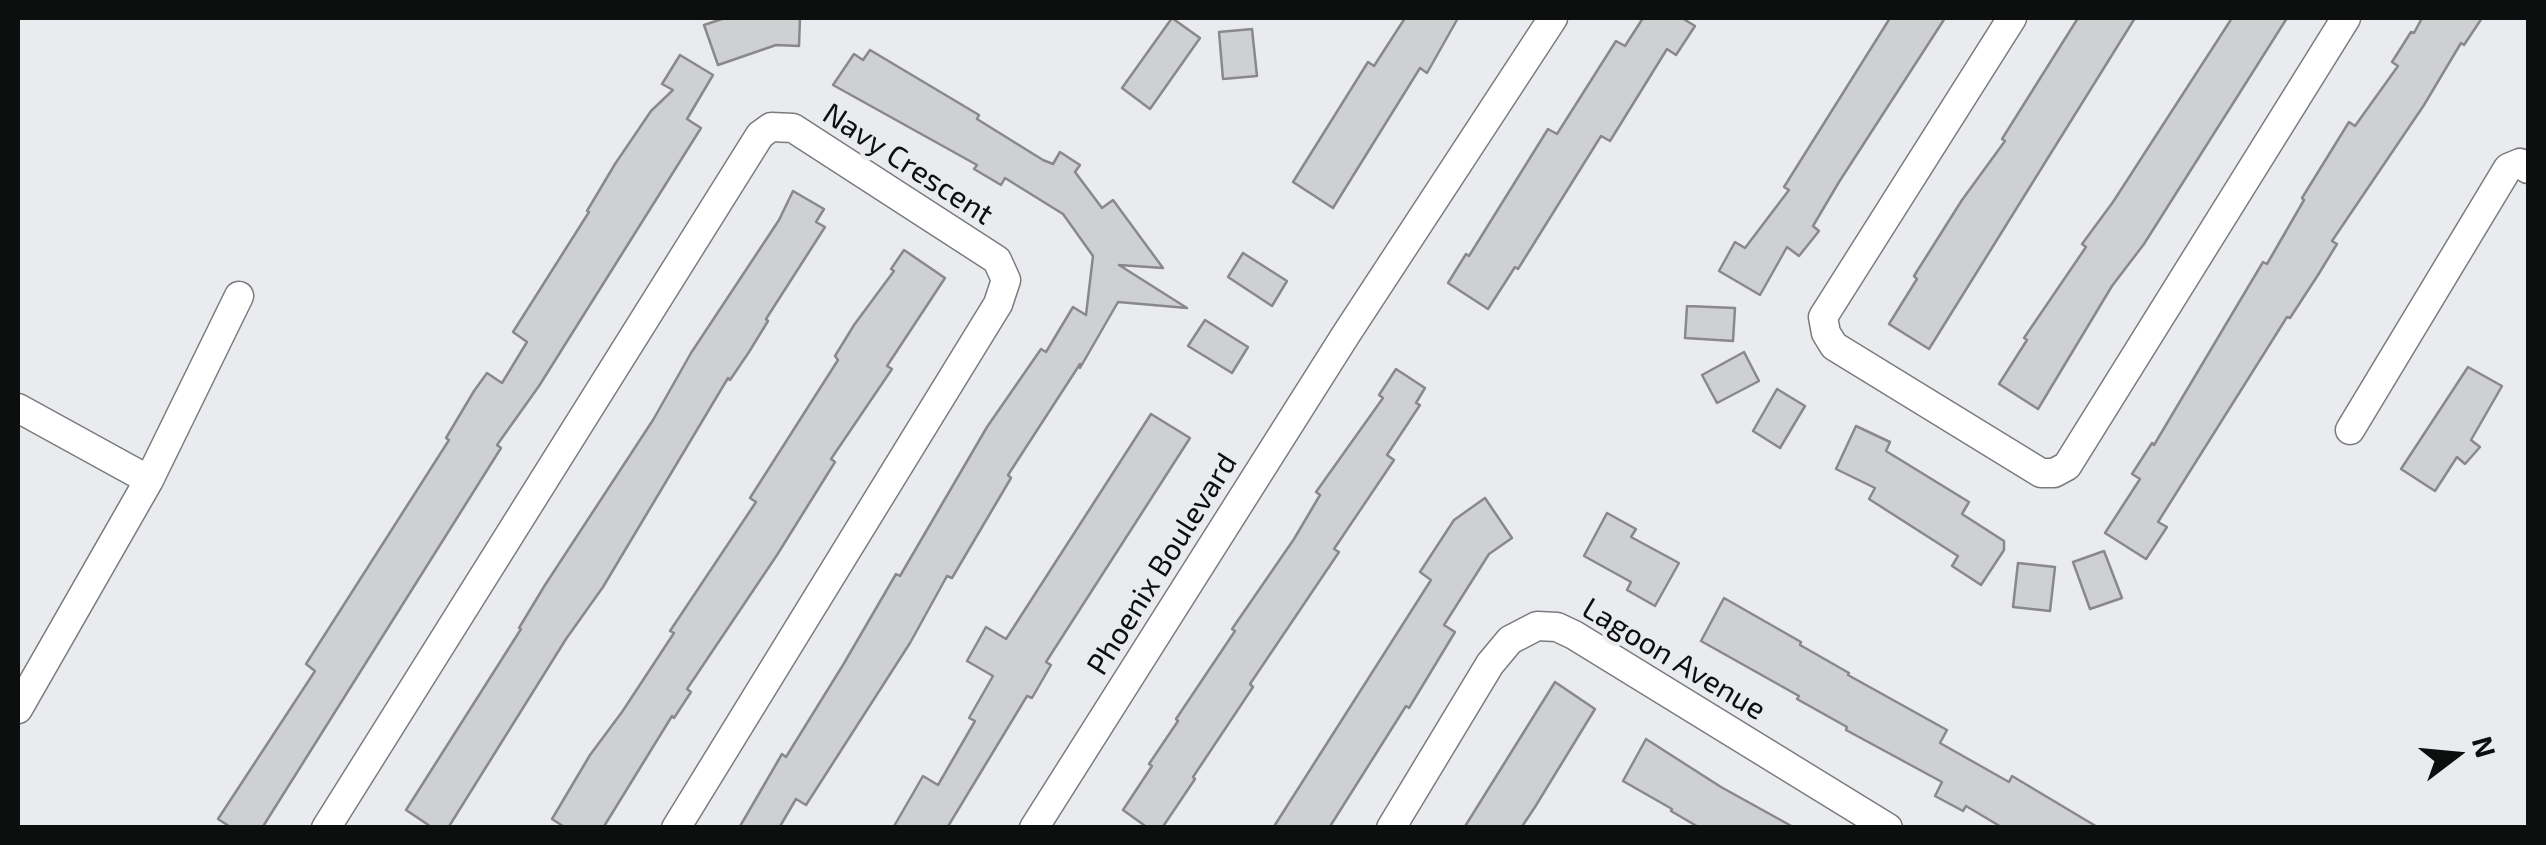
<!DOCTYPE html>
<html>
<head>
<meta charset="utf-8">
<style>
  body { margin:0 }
  #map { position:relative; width:2546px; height:845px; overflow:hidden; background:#eaebee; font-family:"Exo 2",sans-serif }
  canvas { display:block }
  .frame { position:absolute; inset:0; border:20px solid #0d0e0e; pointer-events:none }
  .north { position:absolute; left:2406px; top:705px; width:100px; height:100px; -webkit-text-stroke:8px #eaebee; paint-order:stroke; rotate:74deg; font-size:28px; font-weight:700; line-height:40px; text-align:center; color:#0d0e0e }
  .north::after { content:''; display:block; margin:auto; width:35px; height:45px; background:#0d0e0e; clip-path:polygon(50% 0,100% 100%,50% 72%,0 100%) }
</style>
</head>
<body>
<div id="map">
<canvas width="2546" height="845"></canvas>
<div class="frame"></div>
<div class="north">N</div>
</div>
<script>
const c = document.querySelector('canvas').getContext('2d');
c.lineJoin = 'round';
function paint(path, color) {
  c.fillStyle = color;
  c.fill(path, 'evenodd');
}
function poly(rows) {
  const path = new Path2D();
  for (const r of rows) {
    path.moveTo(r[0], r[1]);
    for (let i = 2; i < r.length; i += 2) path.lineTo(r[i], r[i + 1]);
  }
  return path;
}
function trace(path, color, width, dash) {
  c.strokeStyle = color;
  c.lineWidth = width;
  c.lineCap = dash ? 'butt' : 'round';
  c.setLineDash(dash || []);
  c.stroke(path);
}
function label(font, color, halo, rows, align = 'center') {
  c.font = font + ' "Exo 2",sans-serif';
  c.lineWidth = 9;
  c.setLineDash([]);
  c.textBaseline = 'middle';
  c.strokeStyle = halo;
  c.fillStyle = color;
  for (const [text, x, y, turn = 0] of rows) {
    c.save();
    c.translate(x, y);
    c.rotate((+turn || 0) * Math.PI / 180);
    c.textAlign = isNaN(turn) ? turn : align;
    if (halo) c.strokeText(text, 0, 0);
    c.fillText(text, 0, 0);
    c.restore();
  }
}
const building = poly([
  [725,18,800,18,799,46,776,45,718,65,704,25,725,18],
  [1172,18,1200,38,1150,109,1122,88,1172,18],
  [1405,18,1458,18,1427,73,1420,68,1333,208,1293,182,1368,62,1374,66,1405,18],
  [1643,18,1682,18,1695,26,1676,55,1667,49,1610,141,1601,136,1518,269,1515,267,1488,309,1448,283,1466,254,1469,256,1548,129,1557,134,1616,41,1625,46,1643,18],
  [1890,18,1945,18,1839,182,1813,226,1819,231,1799,256,1787,247,1760,295,1719,271,1735,242,1745,248,1789,190,1784,187,1890,18],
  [2078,18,2135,18,1929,349,1889,324,1917,279,1914,276,1962,200,2005,141,2002,139,2078,18],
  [2232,18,2287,18,2144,244,2112,286,2038,409,1999,384,2027,340,2024,338,2086,247,2082,244,2113,202,2232,18],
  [2422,18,2482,18,2464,45,2461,43,2424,105,2332,241,2337,244,2318,275,2290,318,2287,317,2158,522,2167,527,2146,559,2105,533,2140,479,2132,474,2152,443,2154,445,2263,262,2267,264,2304,200,2302,198,2349,122,2355,126,2398,66,2392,62,2411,32,2414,33,2422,18],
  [1252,29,1257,76,1223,79,1219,32,1252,29],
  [870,50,979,115,977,119,1043,160,1053,164,1060,152,1080,165,1075,172,1102,208,1113,200,1163,268,1119,265,1187,308,1118,302,1080,368,1080,364,1008,475,1011,478,952,578,947,576,910,643,806,805,796,799,779,828,739,828,782,754,786,757,843,665,896,574,900,576,987,427,1041,349,1046,352,1073,307,1086,315,1093,256,1063,214,1005,178,1001,185,974,169,977,165,833,85,854,54,863,60,870,50],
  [680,55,713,75,687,119,701,128,539,386,497,445,501,448,262,828,232,828,218,819,315,671,306,664,449,440,446,438,474,391,487,373,502,383,527,342,513,332,589,212,587,211,615,164,651,111,673,90,662,84,680,55],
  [793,191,824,209,816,222,825,227,766,319,768,321,749,352,730,380,728,378,603,587,566,639,448,828,433,828,406,810,521,629,519,628,545,585,653,420,691,353,779,220,793,191],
  [904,250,945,278,887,366,892,369,831,459,835,462,777,555,687,689,691,692,674,718,672,716,603,828,566,828,552,819,590,755,622,712,674,633,670,631,756,502,750,498,838,360,835,356,854,325,894,271,891,269,904,250],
  [1243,253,1287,281,1272,306,1228,277,1243,253],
  [1687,306,1735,308,1733,341,1685,338,1687,306],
  [1205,320,1248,347,1232,373,1188,346,1205,320],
  [1744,352,1759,381,1717,403,1702,375,1744,352],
  [2468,367,2502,386,2471,440,2480,447,2465,464,2457,457,2435,491,2401,469,2468,367],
  [1396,369,1425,388,1416,403,1420,405,1387,455,1394,460,1334,549,1339,552,1250,684,1253,687,1193,777,1195,779,1162,828,1148,828,1123,810,1152,766,1149,764,1178,721,1176,719,1235,631,1232,629,1294,539,1320,495,1316,492,1383,398,1379,395,1396,369],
  [1777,389,1805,406,1780,448,1753,431,1777,389],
  [1151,414,1190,438,1046,662,1051,665,1032,698,1027,696,947,828,893,828,923,776,938,785,975,721,969,718,993,676,967,661,986,627,1006,639,1151,414],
  [1856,426,1890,442,1886,451,1969,502,1962,514,2004,541,2004,550,1981,585,1952,566,1958,556,1869,499,1875,488,1836,469,1856,426],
  [1485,498,1512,538,1489,554,1444,625,1455,632,1409,708,1406,706,1329,828,1273,828,1431,580,1420,572,1454,520,1485,498],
  [1607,513,1636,529,1631,537,1679,563,1655,606,1627,590,1631,582,1584,556,1607,513],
  [2104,551,2122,598,2090,609,2073,562,2104,551],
  [2018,563,2055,567,2050,611,2013,607,2018,563],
  [1724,598,1801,642,1800,645,1849,673,1848,675,1947,730,1940,743,2009,782,2012,776,2099,828,2003,828,1966,806,1963,811,1935,796,1942,782,1846,730,1847,727,1797,699,1799,696,1701,641,1724,598],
  [1555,682,1595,709,1535,807,1521,828,1464,828,1555,682],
  [1646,739,1721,787,1795,828,1700,828,1671,811,1672,809,1623,781,1646,739]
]);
const street = poly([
  [2012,18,1823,317,1826,333,1834,346,2041,473,2054,473,2067,466,2346,18],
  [18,408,149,480],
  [2350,430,2508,168,2520,163,2528,169],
  [18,709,149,480,239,296],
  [326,828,760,135,771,127,793,128,997,260,1006,280,998,304,676,828],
  [1034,828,1345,336,1553,18],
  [1391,828,1490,664,1510,640,1537,626,1557,627,1574,635,1888,828]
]);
const streetNames = [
  ["Navy Crescent",908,164,33],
  ["Phoenix Boulevard",1162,564,-58],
  ["Lagoon Avenue",1674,659,31]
];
paint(building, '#cfd0d2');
trace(building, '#89898b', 2.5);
trace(street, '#7a7b7d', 31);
trace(street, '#fff', 28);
label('30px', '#0d0e0e', '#eaebee', streetNames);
</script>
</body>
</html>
